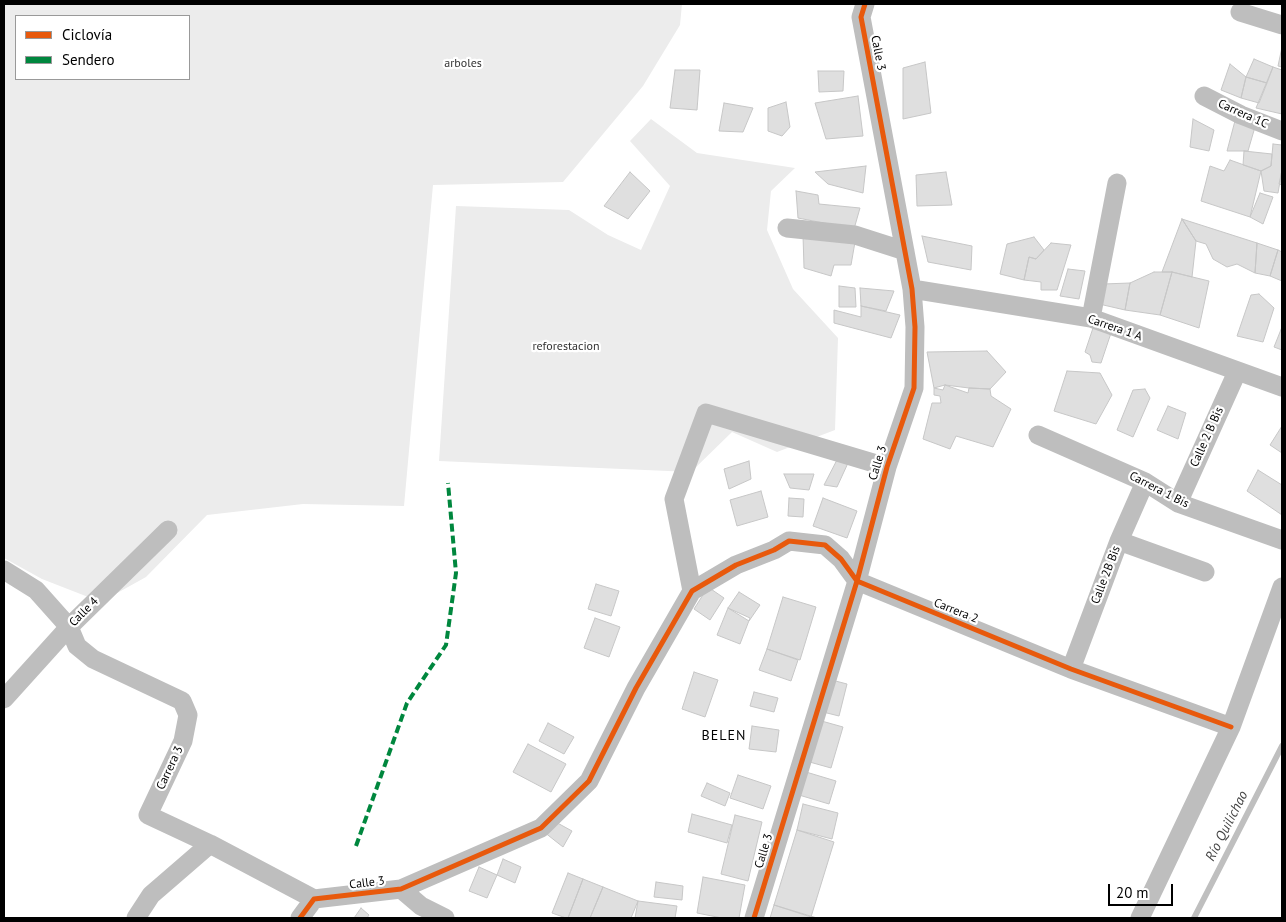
<!DOCTYPE html>
<html>
<head>
<meta charset="utf-8">
<style>
  body { margin:0 }
  #map { position:relative; width:1286px; height:922px; overflow:hidden; background:#fff; font-family:"PT Sans",sans-serif }
  canvas { display:block }
  .frame { position:absolute; inset:0; border:5px solid #000; pointer-events:none }
  .legend { position:absolute; left:15px; top:15px; width:175px; height:65px; box-sizing:border-box; background:#fff; border:1px solid #999; margin:0; padding:6px 9px; list-style:none; font-size:15px; color:#000 }
  .legend li { display:flex; align-items:center; gap:10px; height:25px }
  .legend b { width:25px; border:1px solid #999 }
  .scale { position:absolute; left:1108px; top:884px; width:65px; height:22px; box-sizing:border-box; border:2px solid #000; border-top:0; padding-left:6px; font-size:15px; line-height:18px; white-space:nowrap; color:#000; -webkit-text-stroke:4px #fff; paint-order:stroke }
</style>
</head>
<body>
<div id="map">
<canvas width="1286" height="922"></canvas>
<div class="frame"></div>
<ul class="legend">
<li><b style="height:6px;background:#e8590c"></b>Ciclovía</li>
<li><b style="height:6px;background:#00873e"></b>Sendero</li>
</ul>
<div class="scale">20 m</div>
</div>
<script>
const c = document.querySelector('canvas').getContext('2d');
c.lineJoin = 'round';
function paint(path, color) {
  c.fillStyle = color;
  c.fill(path, 'evenodd');
}
function poly(rows) {
  const path = new Path2D();
  for (const r of rows) {
    path.moveTo(r[0], r[1]);
    for (let i = 2; i < r.length; i += 2) path.lineTo(r[i], r[i + 1]);
  }
  return path;
}
function trace(path, color, width, dash) {
  c.strokeStyle = color;
  c.lineWidth = width;
  c.lineCap = dash ? 'butt' : 'round';
  c.setLineDash(dash || []);
  c.stroke(path);
}
function label(font, color, halo, rows, align = 'center') {
  c.font = font + ' "PT Sans",sans-serif';
  c.lineWidth = 4.5;
  c.setLineDash([]);
  c.textBaseline = 'middle';
  c.strokeStyle = halo;
  c.fillStyle = color;
  for (const [text, x, y, turn = 0] of rows) {
    c.save();
    c.translate(x, y);
    c.rotate((+turn || 0) * Math.PI / 180);
    c.textAlign = isNaN(turn) ? turn : align;
    if (halo) c.strokeText(text, 0, 0);
    c.fillText(text, 0, 0);
    c.restore();
  }
}
const green = poly([
  [4,4,682,4,680,25,643,86,563,182,433,185,404,506,303,504,207,515,146,577,101,602,42,579,4,558],
  [16,16,189,16,189,79,16,79],
  [651,119,697,153,795,168,771,191,767,230,793,289,838,338,835,430,777,452,732,432,691,472,439,461,456,206,569,210,608,235,641,250,670,186,630,141]
]);
const stream = poly([
  [1194,918,1282,746]
]);
const building = poly([
  [1282,47,1282,67,1278,66,1282,47],
  [1254,59,1273,67,1267,83,1246,77,1254,59],
  [925,62,931,113,903,119,903,68,925,62],
  [1230,64,1246,77,1241,98,1221,90,1230,64],
  [1273,67,1282,70,1282,114,1256,108,1273,67],
  [675,70,700,70,697,110,670,108,675,70],
  [818,71,844,71,843,91,819,92,818,71],
  [1246,77,1267,83,1259,103,1241,98,1246,77],
  [858,96,863,136,826,139,815,103,858,96],
  [786,102,790,127,782,136,768,131,768,108,786,102],
  [724,103,753,108,743,132,719,131,724,103],
  [1236,117,1255,127,1248,151,1227,151,1236,117],
  [1193,119,1214,130,1209,151,1190,147,1193,119],
  [1273,144,1282,145,1282,170,1278,193,1264,191,1261,171,1271,166,1273,144],
  [1244,151,1272,154,1271,166,1261,171,1243,165,1244,151],
  [1230,160,1261,171,1250,217,1201,201,1210,166,1224,171,1230,160],
  [866,166,863,193,828,184,815,172,866,166],
  [1282,170,1282,185,1279,184,1282,170],
  [630,172,650,191,628,219,604,206,630,172],
  [946,172,952,205,917,206,916,175,946,172],
  [796,191,818,195,819,204,860,208,854,229,798,218,796,191],
  [1260,193,1273,197,1263,224,1250,217,1260,193],
  [1182,219,1196,241,1192,277,1172,272,1162,272,1182,219],
  [1182,219,1257,243,1255,273,1237,264,1227,267,1213,259,1206,244,1196,241,1182,219],
  [803,235,855,242,851,265,834,265,831,276,804,268,803,235],
  [922,236,972,246,971,270,928,262,922,236],
  [1034,237,1044,250,1036,259,1029,257,1024,280,1000,274,1007,244,1034,237],
  [1051,243,1071,245,1057,290,1041,290,1041,282,1024,280,1029,257,1036,259,1051,243],
  [1257,243,1278,250,1270,276,1255,273,1257,243],
  [1278,250,1282,252,1282,281,1270,276,1278,250],
  [1068,269,1085,271,1079,299,1060,296,1068,269],
  [1154,272,1172,272,1160,315,1125,310,1130,283,1154,272],
  [1172,272,1209,281,1199,328,1160,315,1172,272],
  [1130,283,1125,310,1099,304,1103,284,1130,283],
  [839,286,855,288,856,307,839,307,839,286],
  [860,288,894,291,886,311,861,306,860,288],
  [1259,294,1274,308,1263,342,1237,336,1251,295,1259,294],
  [861,306,900,315,891,338,834,323,834,310,861,317,861,306],
  [1094,325,1111,333,1101,363,1092,362,1090,355,1085,352,1094,325],
  [1282,327,1282,350,1274,347,1282,327],
  [987,351,1006,372,990,389,969,388,945,385,934,388,927,352,987,351],
  [1067,371,1100,373,1112,395,1096,424,1054,411,1067,371],
  [945,385,968,393,969,388,990,389,991,396,1011,409,993,447,956,436,950,449,923,439,932,403,941,403,940,396,934,395,934,388,943,390,945,385],
  [1145,389,1150,398,1133,437,1117,430,1133,390,1145,389],
  [1168,406,1186,413,1178,439,1157,430,1168,406],
  [1282,426,1282,453,1270,445,1282,426],
  [838,458,848,463,837,487,824,485,838,458],
  [749,461,751,479,729,489,724,469,749,461],
  [1258,470,1282,485,1282,515,1247,491,1258,470],
  [784,474,814,474,809,490,790,488,784,474],
  [761,491,768,517,737,526,730,500,761,491],
  [789,498,804,499,803,517,788,516,789,498],
  [823,498,857,511,847,538,813,526,823,498],
  [596,584,619,591,611,616,588,609,596,584],
  [708,587,724,598,710,620,694,609,708,587],
  [739,592,760,605,749,621,728,608,739,592],
  [783,597,816,607,800,660,767,649,783,597],
  [728,608,750,618,740,644,717,635,728,608],
  [595,618,620,627,609,657,584,648,595,618],
  [767,649,798,660,791,681,759,670,767,649],
  [694,672,718,680,705,717,682,709,694,672],
  [828,679,847,684,839,716,819,711,828,679],
  [754,692,778,698,774,712,750,706,754,692],
  [818,720,843,727,831,768,806,761,818,720],
  [548,723,574,737,564,754,539,741,548,723],
  [752,726,779,730,776,752,749,749,752,726],
  [528,744,566,764,551,792,513,772,528,744],
  [806,772,836,781,829,804,799,795,806,772],
  [738,775,771,786,763,809,730,798,738,775],
  [707,783,730,793,725,806,701,796,707,783],
  [803,804,838,813,832,839,797,830,803,804],
  [692,814,732,825,727,843,688,832,692,814],
  [735,815,762,822,748,881,721,874,735,815],
  [552,820,572,831,563,847,544,832,552,820],
  [797,830,834,842,811,917,774,905,797,830],
  [503,859,521,867,515,883,497,875,503,859],
  [479,867,497,875,487,898,469,891,479,867],
  [568,873,583,879,568,918,566,918,552,913,568,873],
  [703,877,745,885,739,918,722,918,697,913,703,877],
  [583,879,603,887,590,918,568,918,583,879],
  [656,882,683,886,682,900,654,897,656,882],
  [603,887,638,901,631,918,590,918,603,887],
  [638,901,677,906,675,918,635,918,638,901],
  [774,905,817,918,770,918,774,905],
  [361,908,369,915,367,918,354,918,361,908]
]);
const street = poly([
  [1240,12,1282,25],
  [1204,96,1241,115,1282,131],
  [787,228,855,235,905,251],
  [912,289,1091,318,1282,387],
  [1091,318,1117,183],
  [1038,435,1145,482,1178,503,1282,540],
  [1178,503,1237,372],
  [1119,541,1205,572],
  [4,570,36,590,69,627,77,646,93,659,182,701,188,715,183,741,148,815,210,844,314,899],
  [692,591,674,499,706,413,887,467],
  [1071,669,1119,541,1145,482],
  [4,699,69,627,168,530],
  [401,889,421,906,445,918],
  [136,918,151,895,210,844],
  [300,918,314,899,401,889,541,828,589,781,636,688,692,591,736,565,774,550,789,541,825,545,841,559,857,581,1071,669,1231,727],
  [754,918,857,581,887,467,914,388,915,327,912,289,861,17,865,4],
  [1140,918,1231,727,1282,587]
]);
const quiet = poly([
  [356,846,407,703,446,645,456,573,448,483]
]);
const cycleway = poly([
  [300,918,314,899,401,889,541,828,589,781,636,688,692,591,736,565,774,550,789,541,825,545,841,559,857,581,1071,669,1231,727],
  [754,918,857,581,887,467,914,388,915,327,912,289,861,17,865,4]
]);
const streetNames = [
  ["Calle 3",878,53,79],
  ["Carrera 1C",1243,114,24],
  ["Carrera 1 A",1115,328,19],
  ["Calle 2 B Bis",1207,437,-66],
  ["Calle 3",878,463,-73],
  ["Carrera 1 Bis",1159,490,27],
  ["Calle 2B Bis",1106,575,-69],
  ["Carrera 2",956,611,22],
  ["Calle 4",84,612,-45],
  ["Carrera 3",170,768,-65],
  ["Calle 3",764,851,-73],
  ["Calle 3",367,883,-7]
];
const parkNames = [
  ["arboles",463,64],
  ["reforestacion",566,347]
];
const neighbourhoodNames = [
  ["BELEN",724,736]
];
const waterNames = [
  ["Río Quilichao",1227,826,-63]
];
paint(green, '#ececec');
trace(stream, '#bfbfbf', 6);
paint(building, '#dfdfdf');
trace(building, '#c7c7c7', 1);
trace(street, '#bebebe', 19);
trace(quiet, '#00873e', 4, [8, 4]);
trace(cycleway, '#e8590c', 5);
label('12px', '#000', '#fff', streetNames);
label('12px', '#333', '#fff', parkNames);
c.letterSpacing = '1px';
label('14px', '#000', '#fff', neighbourhoodNames);
c.letterSpacing = '0px';
label('italic 14px', '#444', '#fff', waterNames);
</script>
</body>
</html>
